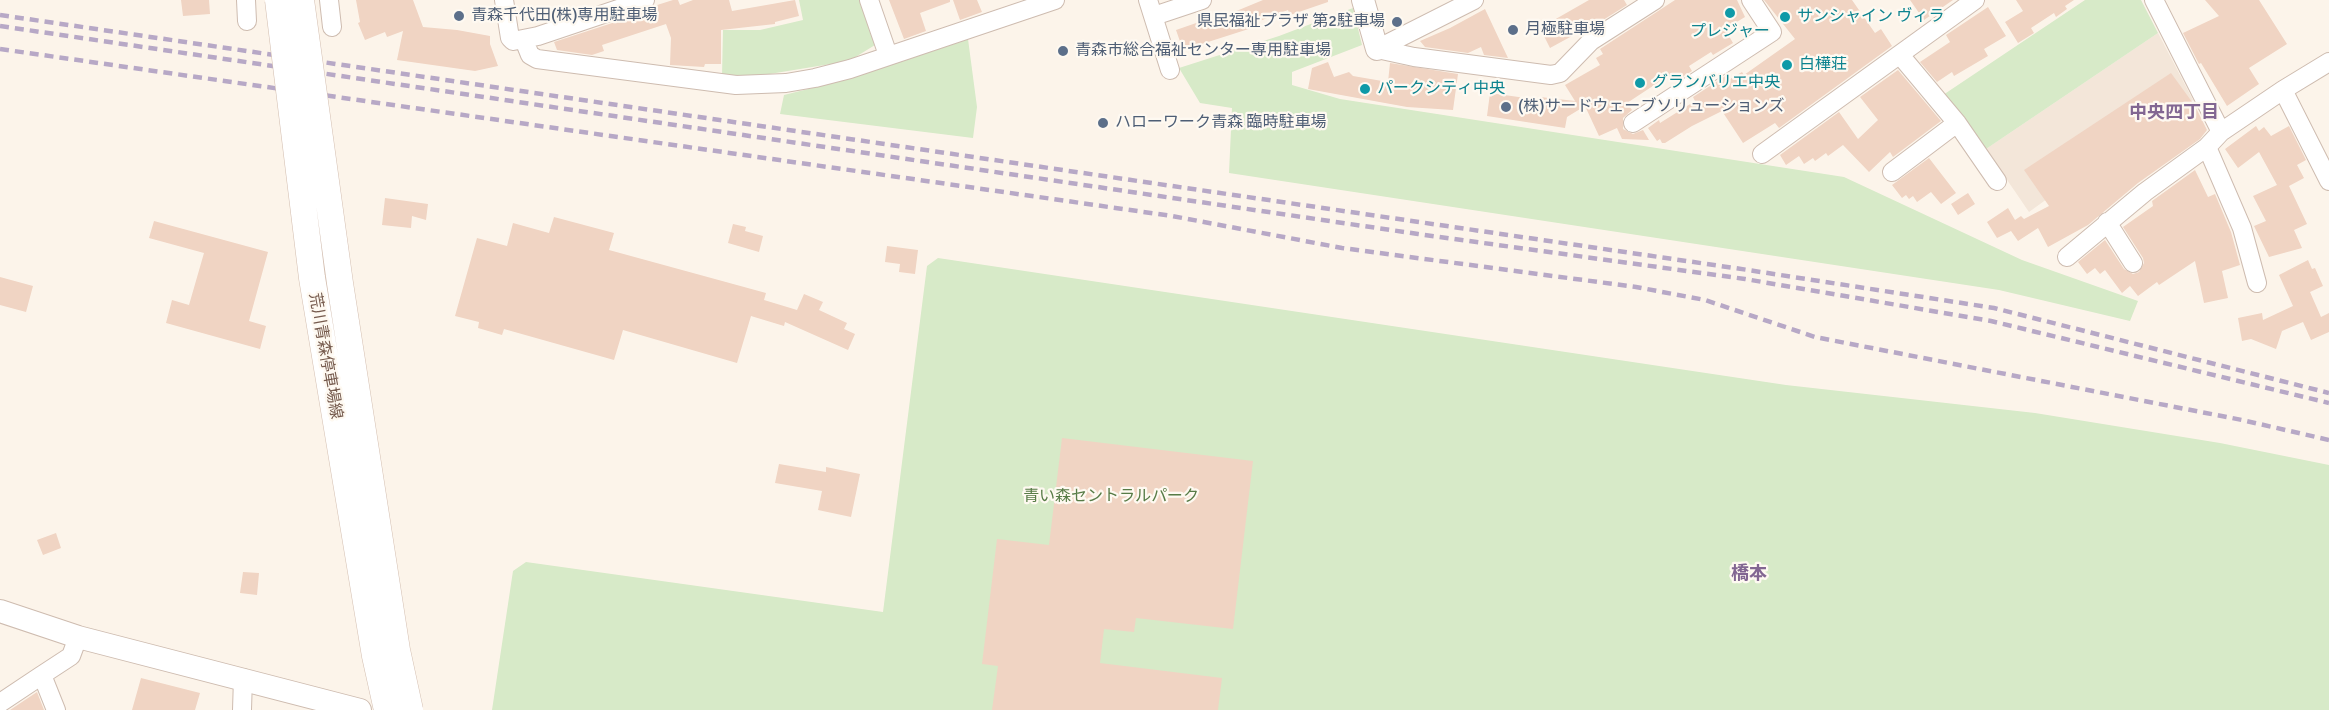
<!DOCTYPE html>
<html>
<head>
<meta charset="utf-8">
<style>
  body { margin:0 }
  canvas { display:block; background:#fcf4ea }
</style>
</head>
<body>
<canvas width="2329" height="710"></canvas>
<script>
const c = document.querySelector('canvas').getContext('2d');
c.lineJoin = 'round';
function paint(path, color) {
  c.fillStyle = color;
  c.fill(path, 'evenodd');
}
function poly(rows) {
  const path = new Path2D();
  for (const r of rows) {
    path.moveTo(r[0], r[1]);
    for (let i = 2; i < r.length; i += 2) path.lineTo(r[i], r[i + 1]);
  }
  return path;
}
function trace(path, color, width, dash) {
  c.strokeStyle = color;
  c.lineWidth = width;
  c.lineCap = dash ? 'butt' : 'round';
  c.setLineDash(dash || []);
  c.stroke(path);
}
function label(font, color, halo, rows, align = 'center') {
  c.font = font + ' Signika,"Noto Sans JP",sans-serif';
  c.lineWidth = 4.5;
  c.setLineDash([]);
  c.textBaseline = 'middle';
  c.strokeStyle = halo;
  c.fillStyle = color;
  for (const [text, x, y, turn = 0] of rows) {
    c.save();
    c.translate(x, y);
    c.rotate((+turn || 0) * Math.PI / 180);
    c.textAlign = isNaN(turn) ? turn : align;
    if (halo) c.strokeText(text, 0, 0);
    c.fillText(text, 0, 0);
    c.restore();
  }
}
const residential = poly([
  [2158,33,2193,100,2105,157,2029,212,1986,149]
]);
const green = poly([
  [799,0,860,0,875,45,849,61,745,78,722,76,723,30,760,30,803,20],
  [2085,0,2141,0,2158,33,1986,149,1943,95],
  [1353,8,1362,45,1292,72,1292,85,1340,99,1844,177,2022,260,2138,301,2130,321,1999,290,1229,173,1232,108,1200,103,1179,68,1279,36],
  [968,39,977,107,973,138,780,114,784,95,840,81],
  [938,258,1786,385,2035,413,2220,443,2329,465,2329,710,492,710,513,571,526,562,883,612,927,266]
]);
const building = poly([
  [181,0,209,0,210,14,183,16],
  [356,0,413,0,423,27,457,30,490,36,490,44,498,66,475,71,397,60,403,31,387,37,385,32,365,40,358,23,360,22],
  [673,0,678,0,680,5,693,0,729,0,732,11,795,0,799,16,775,22,775,24,721,30,721,64,705,64,704,67,670,65,671,38,666,24,602,45,604,51,592,55,557,50,554,42,649,11,654,6],
  [889,0,950,0,950,2,920,13,926,31,904,39],
  [953,0,977,0,982,12,960,20],
  [1263,0,1328,0,1328,2,1290,15,1288,10,1257,22,1258,26,1183,50,1176,30,1202,21,1203,25,1235,14,1234,12],
  [1589,0,1624,0,1627,5,1584,32,1583,30,1550,48,1540,28],
  [1675,0,1737,0,1745,17,1725,29,1733,43,1713,55,1711,52,1689,66,1692,71,1681,78,1678,73,1670,78,1668,76,1627,103,1632,110,1623,118,1623,129,1633,134,1643,130,1649,140,1622,139,1617,128,1599,136,1585,106,1567,117,1565,128,1487,116,1490,93,1540,100,1540,97,1575,101,1565,85,1600,65,1596,58,1603,54,1600,49],
  [1764,0,1852,0,1875,33,1881,29,1892,46,1779,128,1775,123,1743,143,1722,111,1692,126,1665,143,1662,143,1660,139,1657,141,1648,128,1659,120,1660,123,1695,101,1693,97,1727,75,1730,79,1742,72,1744,75,1795,39],
  [1910,0,1953,0,1924,20],
  [2016,0,2074,0,2065,6,2067,9,2056,17,2054,13,2031,28,2034,33,2018,43,2005,22,2023,11],
  [2205,0,2259,0,2287,44,2249,68,2259,84,2227,106,2201,63,2199,64,2183,33,2219,16],
  [1988,7,2006,36,1984,49,1988,56,1954,76,1952,72,1937,82,1920,62,1950,42,1946,35],
  [1485,9,1508,58,1484,55,1481,47,1468,53,1425,47,1420,41,1450,28],
  [1328,62,1334,77,1349,72,1353,76,1388,82,1390,63,1458,74,1453,110,1407,107,1308,89,1312,68],
  [1898,70,1941,121,1893,157,1890,152,1869,172,1843,145,1828,156,1826,153,1815,161,1813,158,1804,164,1799,156,1786,165,1780,155,1839,112,1858,139,1878,120,1860,97],
  [2171,73,2195,106,2207,130,2200,139,2138,183,2088,225,2048,247,2038,228,2018,241,2011,231,1997,238,1987,222,2008,208,2015,220,2021,216,2024,219,2049,206,2024,170],
  [2256,126,2259,131,2264,127,2271,136,2289,126,2306,160,2297,165,2304,178,2289,186,2307,224,2294,230,2302,248,2269,257,2254,226,2266,221,2253,196,2277,185,2259,152,2238,168,2225,149],
  [1929,158,1956,193,1941,204,1931,192,1917,202,1913,196,1909,199,1906,195,1902,198,1892,185],
  [2195,170,2208,197,2215,194,2231,232,2240,265,2222,271,2228,298,2204,303,2195,261,2159,285,2157,282,2138,296,2130,286,2122,293,2105,270,2100,274,2095,268,2087,274,2078,262,2105,240,2124,269,2133,274,2139,272,2144,263,2143,258,2123,227,2153,206,2152,201],
  [1968,193,1975,204,1958,215,1951,204],
  [385,198,428,204,426,220,412,216,411,228,382,225],
  [554,217,614,233,609,250,766,293,764,300,797,310,804,294,823,302,819,310,847,323,844,329,855,334,848,350,785,322,784,326,751,316,737,363,623,330,614,360,504,329,502,335,478,328,479,322,455,316,477,238,507,246,513,223,549,233],
  [154,221,268,252,249,321,266,326,260,349,166,323,172,300,189,305,204,253,149,238],
  [733,224,746,227,745,231,763,236,759,252,728,243],
  [887,246,918,250,915,274,899,272,900,264,885,262],
  [2308,260,2312,269,2315,268,2323,286,2310,292,2321,317,2329,313,2329,332,2311,340,2303,322,2282,331,2276,349,2251,339,2242,341,2238,318,2262,313,2263,320,2293,306,2279,275],
  [0,277,33,286,26,312,0,305],
  [1062,438,1253,461,1233,629,1136,618,1134,632,1104,629,1100,663,1222,678,1218,710,992,710,998,666,982,664,997,539,1049,545],
  [779,464,826,472,826,467,860,474,851,517,818,510,822,491,775,483],
  [56,533,61,548,43,555,37,540],
  [243,572,259,573,257,595,240,593],
  [141,678,200,693,195,710,132,710],
  [37,692,44,710,10,710]
]);
const minor = poly([
  [246,0,247,21],
  [329,0,332,27],
  [504,0,510,38,513,41,538,36,645,0],
  [869,0,888,55],
  [1148,0,1170,70],
  [2154,0,2221,132],
  [1154,16,1202,0],
  [524,40,530,55,537,59,736,85,786,83,815,78,850,69,1055,0],
  [1377,49,1414,57,1551,75,1560,73,1591,41,1655,0],
  [1377,49,1474,0],
  [1900,55,1957,123,1997,181],
  [2283,90,2329,181],
  [1633,123,1772,32,1751,0],
  [2207,147,2242,228,2257,283],
  [1762,154,1975,0],
  [1892,172,1957,123],
  [2107,222,2133,263],
  [2067,257,2145,192,2207,147,2221,132,2283,90,2329,62],
  [0,703,42,675],
  [56,710,42,675,71,656,78,637],
  [242,710,243,678]
]);
const tertiary = poly([
  [1363,0,1377,49],
  [0,611,78,637,360,710]
]);
const rail = poly([
  [0,15,1748,270,1994,308,2329,393],
  [0,26,1418,234,1745,279,1991,321,2329,403],
  [0,49,1172,216,1342,248,1636,287,1705,300,1815,337,2242,420,2329,440]
]);
const secondaryBridge = poly([
  [278,0,312,278,375,656,387,710],
  [301,0,340,283,397,650,410,710]
]);
const markers = [
  [1730,13,6,"#0f9aa8"],
  [459,16,6,"#5c6f8a"],
  [1785,17,6,"#0f9aa8"],
  [1397,22,6,"#5c6f8a"],
  [1513,30,6,"#5c6f8a"],
  [1063,51,6,"#5c6f8a"],
  [1787,65,6,"#0f9aa8"],
  [1640,83,6,"#0f9aa8"],
  [1365,89,6,"#0f9aa8"],
  [1506,107,6,"#5c6f8a"],
  [1103,123,6,"#5c6f8a"]
];
const serviceNames = [
  ["青森千代田(株)専用駐車場",471,16],
  ["県民福祉プラザ 第2駐車場",1385,22,"right"],
  ["月極駐車場",1525,30],
  ["青森市総合福祉センター専用駐車場",1075,51],
  ["(株)サードウェーブソリューションズ",1518,107],
  ["ハローワーク青森 臨時駐車場",1115,123]
];
const cultureNames = [
  ["サンシャイン ヴィラ",1797,17],
  ["プレジャー",1730,32,"center"],
  ["白樺荘",1799,65],
  ["グランバリエ中央",1652,83],
  ["パークシティ中央",1377,89]
];
const streetNames = [
  ["荒川青森停車場線",325,356,80]
];
const parkNames = [
  ["青い森セントラルパーク",1111,497]
];
const neighbourhoodNames = [
  ["中央四丁目",2174,113],
  ["橋本",1749,574]
];
paint(residential, '#f3e6d9');
paint(green, '#d7eac8');
paint(building, '#f0d4c3');
trace(minor, '#cebcb0', 20);
trace(tertiary, '#cebcb0', 24);
trace(minor, '#fff', 18);
trace(tertiary, '#fff', 22);
trace(rail, '#b7a8c6', 4.5, [9, 6]);
trace(secondaryBridge, '#d3beb0', 27, []);
trace(secondaryBridge, '#fff', 26);
for (const [x, y, r, color] of markers) {
  const dot = new Path2D();
  dot.arc(x, y, r, 0, 2 * Math.PI);
  c.fillStyle = color;
  c.fill(dot);
  trace(dot, '#fef9f1', 2);
}
label('16px', '#4e5e75', '#fef9f1', serviceNames, 'left');
label('16px', '#0d838f', '#fef9f1', cultureNames, 'left');
label('16px', '#765b4e', '#fef9f1', streetNames);
label('16px', '#577b46', '#fef9f1', parkNames);
label('bold 18px', '#826692', '#fef9f1', neighbourhoodNames);
</script>
</body>
</html>
